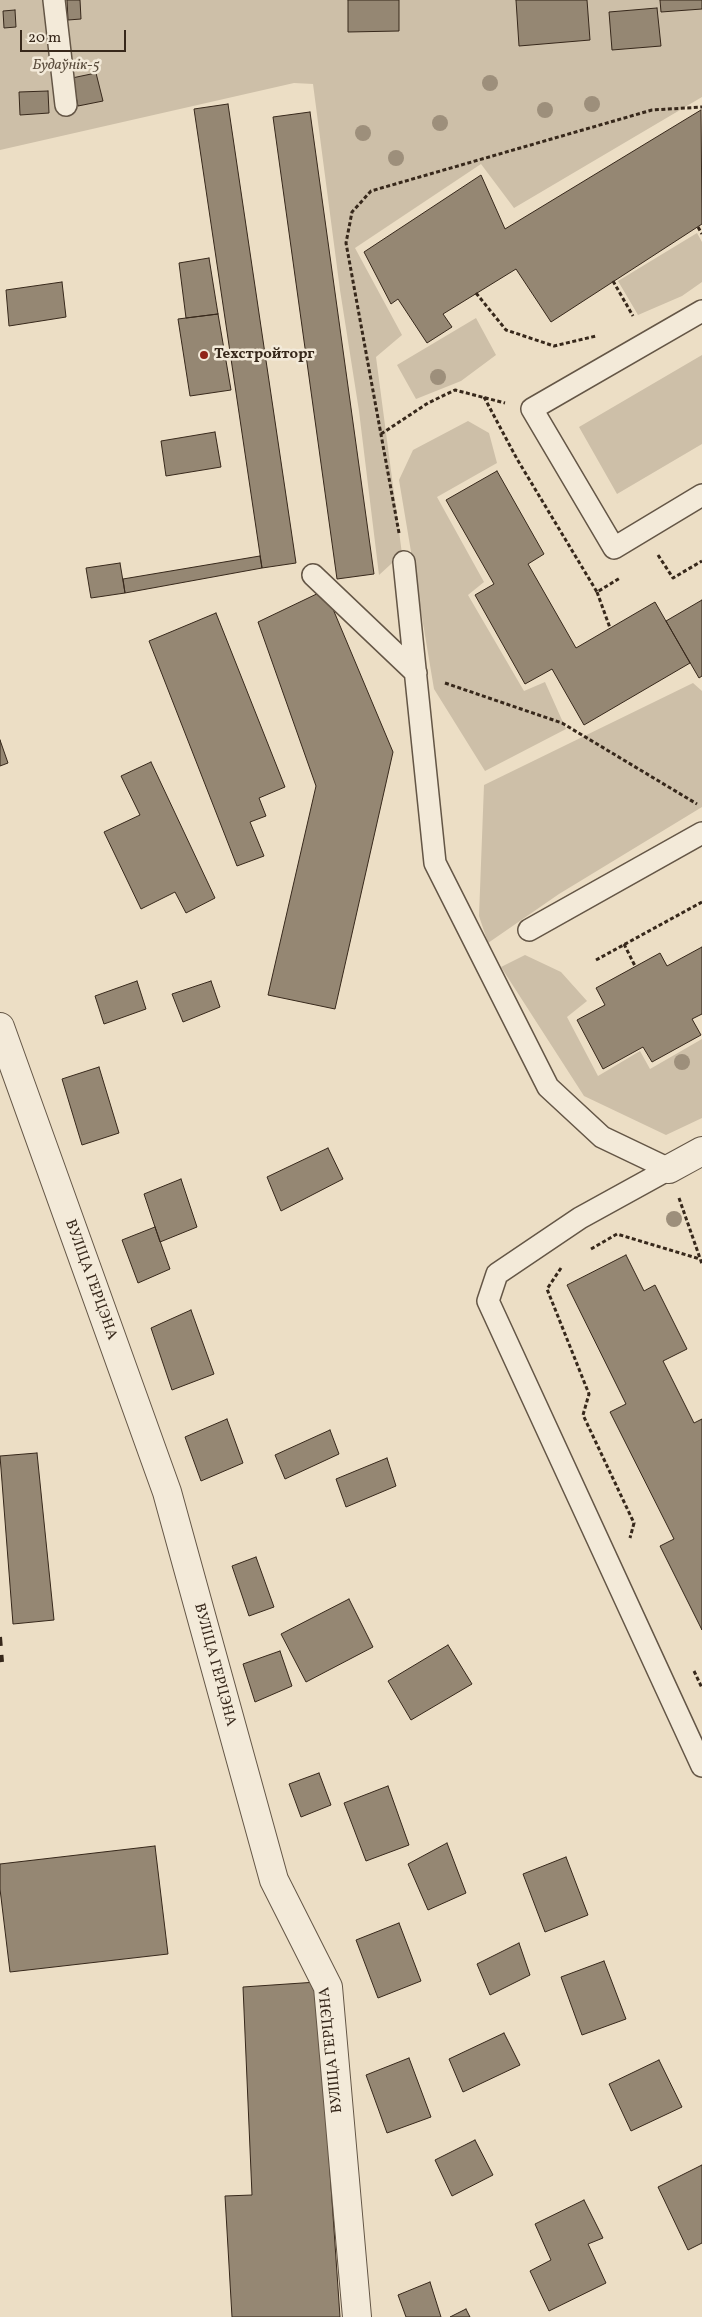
<!DOCTYPE html>
<html>
<head>
<meta charset="utf-8">
<style>
  body { margin:0 }
  #map { position:relative; width:702px; height:2317px; overflow:hidden; background:#ecdec5; font-family:Vollkorn,serif }
  canvas { display:block }
  .scale { position:absolute; left:20px; top:30px; width:106px; height:22px; box-sizing:border-box; border:2px solid #37281b; border-top:0; padding-left:6px; font-size:15px; line-height:18px; white-space:nowrap; color:#37281b; -webkit-text-stroke:4px #f3ead9; paint-order:stroke }
</style>
</head>
<body>
<div id="map">
<canvas width="702" height="2317"></canvas>
<div class="scale">20 m</div>
</div>
<script>
const c = document.querySelector('canvas').getContext('2d');
c.lineJoin = 'round';
function paint(path, color) {
  c.fillStyle = color;
  c.fill(path, 'evenodd');
}
function poly(rows) {
  const path = new Path2D();
  for (const r of rows) {
    path.moveTo(r[0], r[1]);
    for (let i = 2; i < r.length; i += 2) path.lineTo(r[i], r[i + 1]);
  }
  return path;
}
function trace(path, color, width, dash) {
  c.strokeStyle = color;
  c.lineWidth = width;
  c.lineCap = dash ? 'butt' : 'round';
  c.setLineDash(dash || []);
  c.stroke(path);
}
function label(font, color, halo, rows, align = 'center') {
  c.font = font + ' Vollkorn,serif';
  c.lineWidth = 5;
  c.setLineDash([]);
  c.textBaseline = 'middle';
  c.strokeStyle = halo;
  c.fillStyle = color;
  for (const [text, x, y, turn = 0] of rows) {
    c.save();
    c.translate(x, y);
    c.rotate((+turn || 0) * Math.PI / 180);
    c.textAlign = isNaN(turn) ? turn : align;
    if (halo) c.strokeText(text, 0, 0);
    c.fillText(text, 0, 0);
    c.restore();
  }
}
const green = poly([
  [0,0,702,0,702,97,514,208,481,164,355,248,402,335,376,357,402,554,379,575,359,411,340,290,313,84,294,83,0,150],
  [697,233,702,242,702,282,682,296,638,315,618,281],
  [476,318,496,355,461,381,416,399,397,365],
  [702,355,702,444,617,494,579,427],
  [468,421,489,433,497,463,437,497,484,582,468,595,524,691,545,682,566,729,485,771,434,689,399,480,413,450],
  [693,683,702,691,702,807,559,894,488,943,479,916,484,785],
  [525,955,561,972,587,1001,567,1017,598,1076,640,1051,650,1069,702,1039,702,1118,666,1135,584,1096,501,967]
]);
const building = poly([
  [67,0,80,0,81,19,68,20,67,0],
  [348,0,399,0,399,31,348,32,348,0],
  [516,0,587,0,590,40,519,46,516,0],
  [660,0,702,0,702,9,661,12,660,0],
  [657,8,661,46,612,50,609,12,657,8],
  [15,10,16,27,4,28,3,11,15,10],
  [96,73,103,101,78,106,72,78,96,73],
  [48,91,49,113,20,115,19,92,48,91],
  [228,104,296,563,262,568,194,109,228,104],
  [701,110,702,224,551,322,516,269,443,314,452,327,427,343,398,299,391,304,364,252,481,175,505,229,701,110],
  [310,112,374,574,337,579,273,117,310,112],
  [209,258,218,314,186,318,179,263,209,258],
  [62,282,66,317,9,326,6,290,62,282],
  [218,314,231,390,190,396,178,319,218,314],
  [215,432,221,467,166,476,161,441,215,432],
  [497,471,544,554,528,564,576,648,655,602,690,663,584,725,552,669,525,684,475,595,494,584,446,500,497,471],
  [260,556,262,568,125,593,123,579,260,556],
  [120,563,125,593,91,598,86,568,120,563],
  [325,590,393,752,335,1009,268,995,316,786,258,622,325,590],
  [702,600,702,676,699,678,666,621,702,600],
  [216,613,285,787,259,798,266,816,250,822,264,856,237,866,149,641,216,613],
  [0,740,8,763,0,766,0,740],
  [151,762,215,898,186,913,175,892,141,909,104,832,140,815,121,776,151,762],
  [702,947,702,1014,692,1019,701,1035,652,1062,643,1047,603,1069,577,1020,605,1005,596,988,660,953,667,966,702,947],
  [137,981,146,1009,104,1024,95,996,137,981],
  [211,981,220,1007,183,1022,172,994,211,981],
  [99,1067,119,1133,82,1145,62,1079,99,1067],
  [328,1148,343,1179,281,1211,267,1177,328,1148],
  [181,1179,197,1227,160,1242,144,1194,181,1179],
  [155,1227,170,1269,138,1283,122,1240,155,1227],
  [626,1255,644,1291,655,1285,687,1349,663,1361,694,1423,702,1419,702,1630,660,1546,674,1539,610,1412,626,1404,567,1285,626,1255],
  [191,1310,214,1374,172,1390,151,1328,191,1310],
  [227,1419,243,1463,201,1481,185,1437,227,1419],
  [330,1430,339,1454,285,1479,275,1455,330,1430],
  [37,1453,54,1620,13,1624,0,1456,37,1453],
  [387,1458,396,1486,346,1507,336,1479,387,1458],
  [256,1557,274,1607,249,1616,232,1566,256,1557],
  [349,1599,373,1647,306,1682,281,1634,349,1599],
  [448,1645,472,1684,411,1720,388,1681,448,1645],
  [280,1651,292,1686,255,1702,243,1664,280,1651],
  [319,1773,331,1805,301,1817,289,1784,319,1773],
  [388,1786,409,1845,366,1861,344,1803,388,1786],
  [447,1843,466,1893,428,1910,408,1864,447,1843],
  [155,1846,168,1954,10,1972,0,1889,0,1864,155,1846],
  [566,1857,588,1915,545,1932,523,1874,566,1857],
  [399,1923,421,1981,378,1998,356,1940,399,1923],
  [519,1943,530,1975,490,1995,477,1964,519,1943],
  [604,1961,626,2019,582,2035,561,1977,604,1961],
  [317,1982,340,2317,232,2317,225,2196,252,2195,243,1987,317,1982],
  [504,2033,520,2065,463,2092,449,2059,504,2033],
  [409,2058,431,2117,387,2133,366,2075,409,2058],
  [659,2060,682,2107,631,2131,609,2084,659,2060],
  [475,2140,493,2175,452,2196,435,2160,475,2140],
  [702,2165,702,2243,688,2250,658,2187,702,2165],
  [584,2200,603,2238,588,2244,606,2283,549,2311,530,2271,551,2260,535,2224,584,2200],
  [430,2282,441,2317,406,2317,398,2295,430,2282],
  [466,2309,470,2317,450,2317,466,2309]
]);
const path = poly([
  [698,227,702,234],
  [613,281,633,316],
  [476,293,506,330,554,346,596,336],
  [484,397,517,459,597,592,620,578],
  [381,434,428,403,455,390,505,403],
  [399,533,346,243,352,212,371,191,652,110,702,107],
  [658,555,673,578,702,561],
  [597,592,610,628],
  [445,683,562,723,697,804],
  [624,944,635,966],
  [596,960,702,902],
  [679,1198,702,1264],
  [591,1249,617,1234,700,1259],
  [561,1268,547,1289,589,1394,583,1415,634,1523,630,1538],
  [694,1671,702,1688]
]);
const lane = poly([
  [54,0,66,105],
  [702,311,532,409,614,548,702,495],
  [404,562,435,863,548,1087,602,1137,669,1169],
  [313,575,416,673],
  [529,930,702,833],
  [669,1169,580,1218,497,1274,488,1301,702,1766]
]);
const street = poly([
  [0,1027,167,1492,274,1880,328,1987,357,2317],
  [669,1169,702,1151]
]);
const rail = poly([
  [0,1637,2,1662]
]);
const trees = [
  [490,83],
  [592,104],
  [545,110],
  [440,123],
  [363,133],
  [396,158],
  [438,377],
  [682,1062],
  [674,1219]
];
const markers = [
  [204,355,5,"#8f2418"]
];
const parkNames = [
  ["Будаўнік-5",66,66]
];
const poiNames = [
  ["Техстройторг",214,355]
];
const streetNames = [
  ["ВУЛІЦА ГЕРЦЭНА",90,1280,70],
  ["ВУЛІЦА ГЕРЦЭНА",214,1665,75],
  ["ВУЛІЦА ГЕРЦЭНА",332,2050,-96]
];
paint(green, '#cdbfa8');
paint(building, '#958773');
trace(building, '#37281b', 1);
trace(lane, '#645646', 24);
trace(street, '#645646', 30);
trace(path, '#37281b', 3, [4, 2.5]);
trace(lane, '#f3ead9', 21);
trace(street, '#f3ead9', 28);
trace(rail, '#37281b', 4, [9, 9]);
c.fillStyle = '#9d8f7b';
for (const [x, y] of trees) {
  c.beginPath();
  c.arc(x, y, 8, 0, 2 * Math.PI);
  c.fill();
}
for (const [x, y, r, color] of markers) {
  const dot = new Path2D();
  dot.arc(x, y, r, 0, 2 * Math.PI);
  c.fillStyle = color;
  c.fill(dot);
  trace(dot, '#f3ead9', 2);
}
label('italic 15px', '#5c4e3e', '#f3ead9', parkNames);
label('bold 15px', '#37281b', '#f3ead9', poiNames, 'left');
label('15px', '#37281b', '#f3ead9', streetNames);
</script>
</body>
</html>
